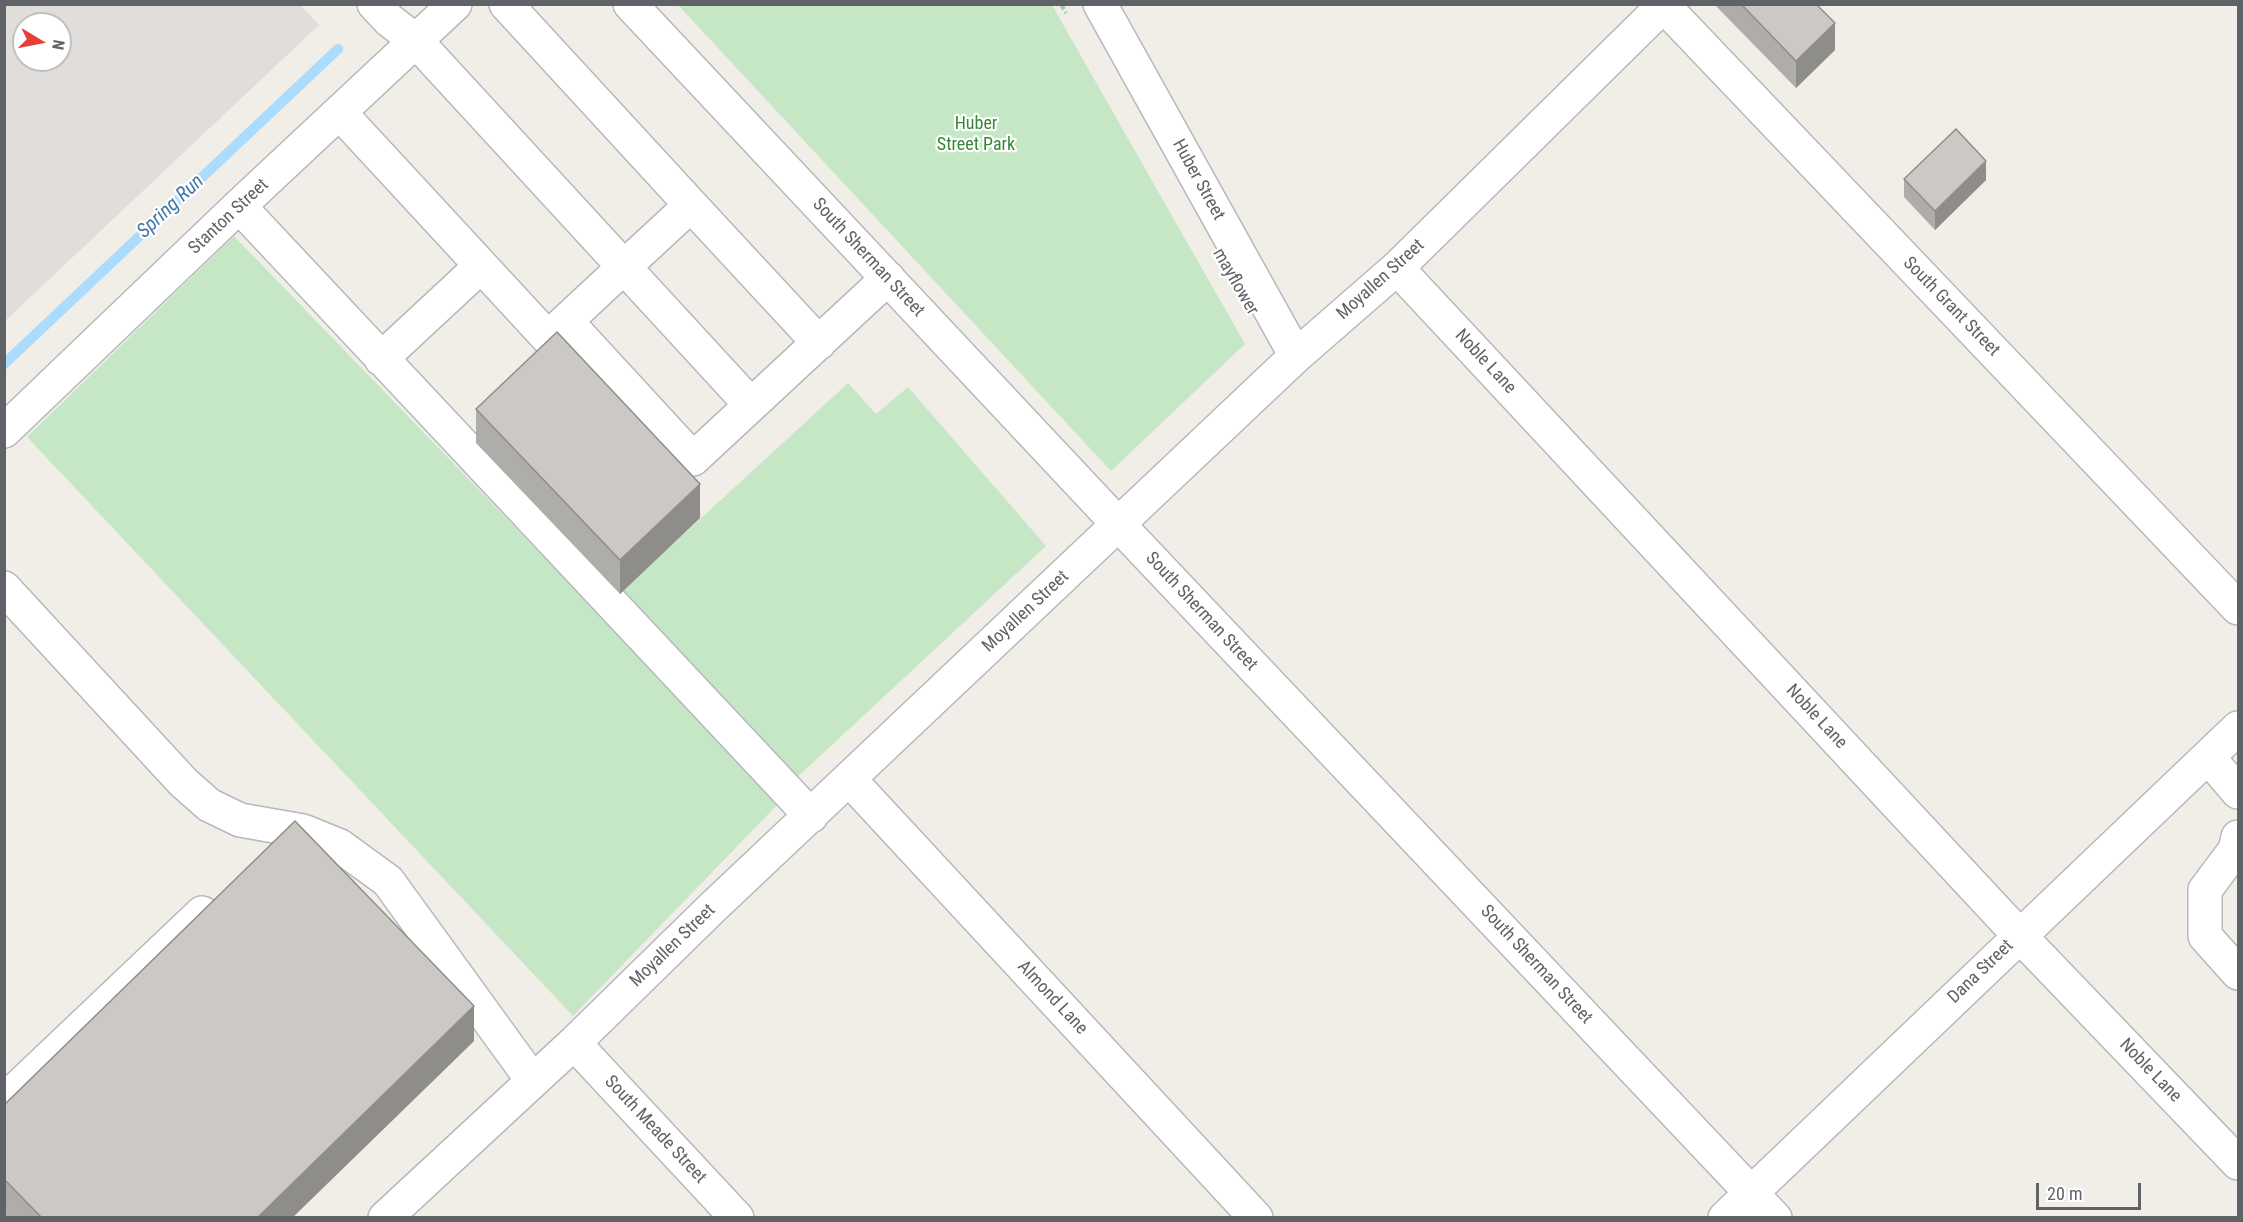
<!DOCTYPE html>
<html>
<head>
<meta charset="utf-8">
<style>
  body { margin:0 }
  #map { position:relative; width:2243px; height:1222px; overflow:hidden; background:#f1eee8; font-family:"Roboto Condensed",sans-serif }
  canvas { display:block }
  .frame { position:absolute; inset:0; border:6px solid #5f6368; pointer-events:none }
  .north { position:absolute; left:12px; top:12px; width:60px; height:60px; box-sizing:border-box; background:#fff; border:2px solid #bfc1c3; border-radius:50%; rotate:100deg; font-size:16px; font-weight:700; line-height:24px; text-align:center; color:#5f6368 }
  .north::after { content:''; display:block; margin:auto; width:21px; height:27px; background:#e73f37; clip-path:polygon(50% 0,100% 100%,50% 72%,0 100%) }
  .scale { position:absolute; left:2036px; top:1183px; width:105px; height:27px; box-sizing:border-box; border:3px solid #5f6368; border-top:0; padding-left:8px; font-size:18px; line-height:21px; white-space:nowrap; color:#5f6368; -webkit-text-stroke:4px #fff; paint-order:stroke }
</style>
</head>
<body>
<div id="map">
<canvas width="2243" height="1222"></canvas>
<div class="frame"></div>
<div class="north">N</div>
<div class="scale">20 m</div>
</div>
<script>
const c = document.querySelector('canvas').getContext('2d');
c.lineJoin = 'round';
function paint(path, color) {
  c.fillStyle = color;
  c.fill(path, 'evenodd');
}
function poly(rows) {
  const path = new Path2D();
  for (const r of rows) {
    path.moveTo(r[0], r[1]);
    for (let i = 2; i < r.length; i += 2) path.lineTo(r[i], r[i + 1]);
  }
  return path;
}
function trace(path, color, width, dash) {
  c.strokeStyle = color;
  c.lineWidth = width;
  c.lineCap = dash ? 'butt' : 'round';
  c.setLineDash(dash || []);
  c.stroke(path);
}
function label(font, color, halo, rows, align = 'center') {
  c.font = font + ' "Roboto Condensed",sans-serif';
  c.lineWidth = 4.5;
  c.setLineDash([]);
  c.textBaseline = 'middle';
  c.strokeStyle = halo;
  c.fillStyle = color;
  for (const [text, x, y, turn = 0] of rows) {
    c.save();
    c.translate(x, y);
    c.rotate((+turn || 0) * Math.PI / 180);
    c.textAlign = isNaN(turn) ? turn : align;
    if (halo) c.strokeText(text, 0, 0);
    c.fillText(text, 0, 0);
    c.restore();
  }
}
const industrial = poly([
  [5,4,300,5,319,25,5,321],
  [24,24,60,24,60,60,24,60]
]);
const green = poly([
  [678,5,1052,5,1245,344,1111,471],
  [234,236,598,613,848,383,876,414,908,387,1046,546,776,797,780,802,573,1016,27,437]
]);
const stream = poly([
  [4,364,338,49]
]);
const path = poly([
  [1061,4,1066,13]
]);
const minor = poly([
  [374,4,389,20,416,41,624,267,691,205,819,343],
  [506,4,691,205],
  [630,4,1119,525,1775,1218],
  [1100,4,1296,356],
  [1664,6,2238,608],
  [340,113,548,338,566,321,693,459,888,278],
  [239,206,811,816],
  [1397,268,2019,935,2238,1163],
  [566,321,624,267,751,405],
  [381,359,481,266],
  [4,431,239,206,455,4],
  [4,588,183,782,209,805,240,820,303,831,340,846,388,881,533,1081],
  [2208,757,2238,792],
  [849,779,1256,1218],
  [2238,837,2235,850,2205,890,2205,936,2238,973],
  [574,1043,737,1218],
  [4,1101,202,913],
  [385,1218,574,1043,712,908,1296,356,1397,268,1665,4],
  [1725,1218,2238,728]
]);
const wall = poly([
  [1714,4,1816,4,1835,50,1796,88],
  [1904,179,1986,180,1935,230,1904,197],
  [476,409,700,518,620,594,476,443],
  [474,1041,292,1218,9,1218,4,1213,4,1105]
]);
const shadedWall = poly([
  [1835,23,1835,50,1796,88,1796,61],
  [1986,161,1986,180,1935,230,1935,211],
  [700,484,700,518,620,594,620,560],
  [474,1006,474,1041,292,1218,257,1218]
]);
const building = poly([
  [1741,4,1816,4,1835,23,1796,61,1741,4],
  [1956,129,1986,161,1935,211,1904,179,1956,129],
  [557,332,700,484,620,560,476,409,557,332],
  [295,821,474,1006,257,1218,42,1218,4,1179,4,1105,295,821]
]);
const parkNames = [
  ["Huber",976,124],
  ["Street Park",976,145]
];
const streetNames = [
  ["Huber Street",1198,180,61],
  ["Stanton Street",229,217,-43],
  ["South Sherman Street",868,258,47],
  ["Moyallen Street",1381,280,-42],
  ["mayflower",1235,282,60],
  ["South Grant Street",1951,307,46],
  ["Noble Lane",1485,362,47],
  ["Moyallen Street",1026,612,-43],
  ["South Sherman Street",1201,612,47],
  ["Noble Lane",1816,717,47],
  ["Moyallen Street",673,946,-44],
  ["South Sherman Street",1536,965,47],
  ["Dana Street",1981,972,-44],
  ["Almond Lane",1052,998,47],
  ["Noble Lane",2150,1071,46],
  ["South Meade Street",655,1130,47]
];
const waterNames = [
  ["Spring Run",171,207,-43]
];
paint(industrial, '#e0ddda');
paint(green, '#c6e7c5');
trace(stream, '#abdcfe', 10);
trace(minor, '#b5b8bc', 36);
trace(path, '#9ec8a8', 4, [6, 3]);
trace(minor, '#fff', 33);
paint(wall, '#afada9');
paint(shadedWall, '#8f8d8a');
paint(building, '#ccc9c5');
trace(building, '#8f8d8a', 1.5);
label('18px', '#378638', '#fff', parkNames);
label('18px', '#5f6368', '#fff', streetNames);
label('italic 20px', '#4278a8', '#fff', waterNames);
</script>
</body>
</html>
